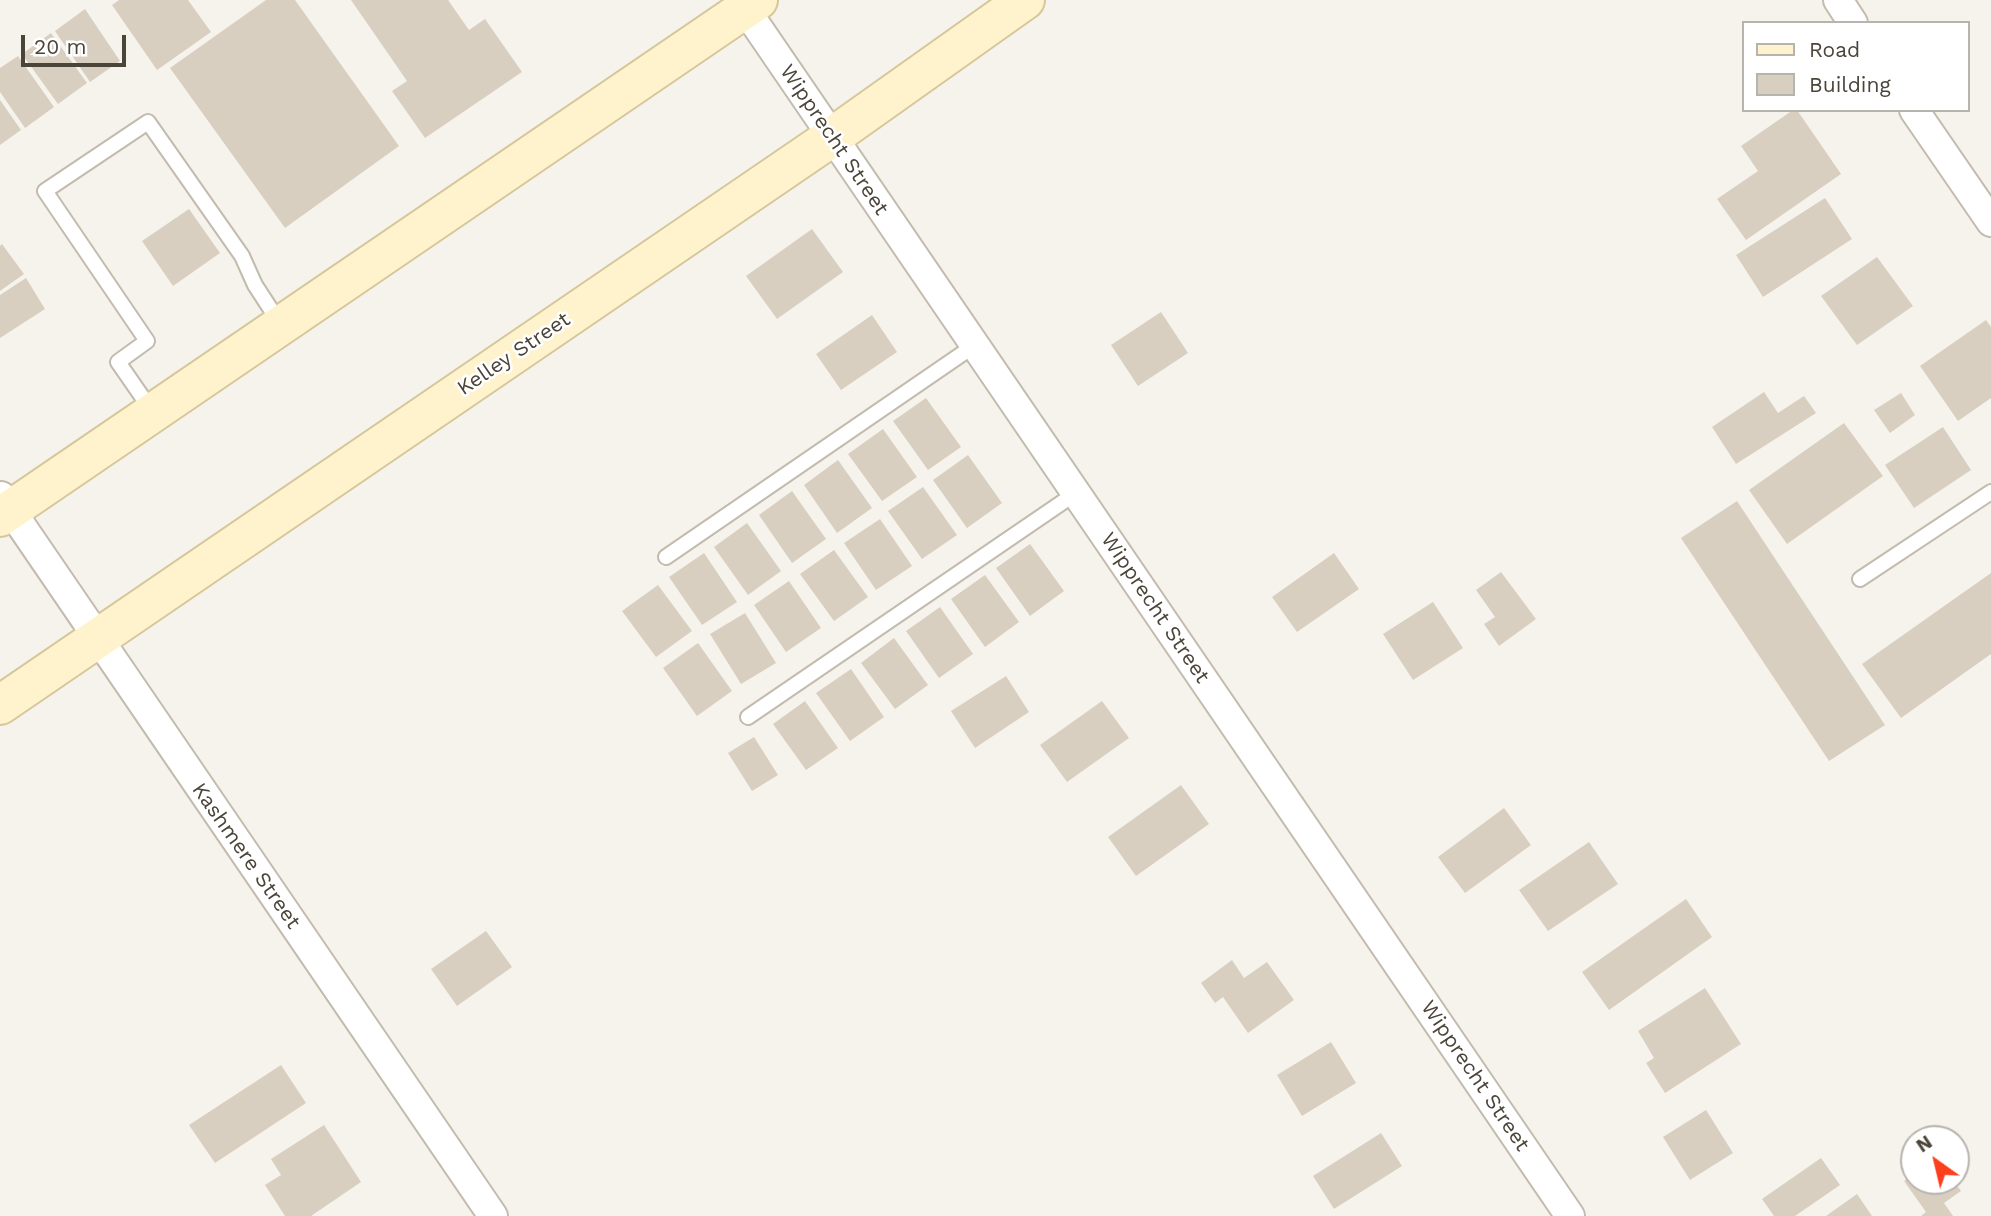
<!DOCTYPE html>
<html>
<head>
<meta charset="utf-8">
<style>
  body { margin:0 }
  #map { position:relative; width:1991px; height:1216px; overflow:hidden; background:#f6f3ec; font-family:"Work Sans",sans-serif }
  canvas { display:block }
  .legend { position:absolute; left:1742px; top:21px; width:228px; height:91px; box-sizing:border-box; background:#fff; border:2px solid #b7b4b0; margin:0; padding:9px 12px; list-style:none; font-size:21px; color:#4b4439 }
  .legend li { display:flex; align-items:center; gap:14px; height:35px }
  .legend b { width:35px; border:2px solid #b7b4b0 }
  .north { position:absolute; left:1900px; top:1125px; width:70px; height:70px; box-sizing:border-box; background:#fff; border:2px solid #b7b4b0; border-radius:50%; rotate:326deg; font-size:19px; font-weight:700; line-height:28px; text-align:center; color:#4b4439 }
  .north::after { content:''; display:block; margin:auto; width:24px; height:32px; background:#fc3f1d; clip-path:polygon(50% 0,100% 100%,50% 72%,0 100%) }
  .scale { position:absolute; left:21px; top:35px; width:105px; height:32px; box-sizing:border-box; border:4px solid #4b4439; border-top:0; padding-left:9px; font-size:21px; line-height:24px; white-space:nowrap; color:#4b4439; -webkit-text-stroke:5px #fff; paint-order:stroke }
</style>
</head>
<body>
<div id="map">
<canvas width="1991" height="1216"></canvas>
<ul class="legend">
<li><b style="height:9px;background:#fff3cd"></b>Road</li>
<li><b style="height:19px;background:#d8cfc1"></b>Building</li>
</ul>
<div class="north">N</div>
<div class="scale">20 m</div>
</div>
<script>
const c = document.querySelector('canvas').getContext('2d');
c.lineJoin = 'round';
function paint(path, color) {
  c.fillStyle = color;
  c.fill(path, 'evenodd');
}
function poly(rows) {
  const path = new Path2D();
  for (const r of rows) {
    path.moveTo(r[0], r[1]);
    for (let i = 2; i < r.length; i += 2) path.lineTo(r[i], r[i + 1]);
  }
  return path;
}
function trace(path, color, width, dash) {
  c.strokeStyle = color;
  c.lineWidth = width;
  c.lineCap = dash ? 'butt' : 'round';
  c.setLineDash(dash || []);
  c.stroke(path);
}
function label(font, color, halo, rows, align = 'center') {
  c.font = font + ' "Work Sans",sans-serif';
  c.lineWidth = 5;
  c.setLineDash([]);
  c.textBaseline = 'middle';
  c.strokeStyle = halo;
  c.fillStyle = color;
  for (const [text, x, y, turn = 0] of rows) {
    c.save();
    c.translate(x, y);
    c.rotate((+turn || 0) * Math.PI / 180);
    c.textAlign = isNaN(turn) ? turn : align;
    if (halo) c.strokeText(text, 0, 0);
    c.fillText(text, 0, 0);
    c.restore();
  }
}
const building = poly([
  [119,0,188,0,211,32,157,70,112,5],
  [266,0,295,0,399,146,285,228,170,68],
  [351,0,448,0,469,30,485,19,522,72,425,138,392,91,407,81],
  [85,9,120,61,90,82,55,31],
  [51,33,87,83,58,104,22,54],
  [18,56,54,107,25,128,0,92,0,68],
  [0,100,21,130,0,145],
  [1793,110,1797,110,1841,174,1746,240,1717,199,1758,171,1741,146],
  [1825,198,1852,239,1763,297,1736,255],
  [189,209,220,253,173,286,142,241],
  [812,229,843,272,777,319,746,276],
  [2,244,24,274,0,291,0,246],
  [1877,257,1913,306,1857,345,1821,296],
  [26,278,45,309,0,338,0,295],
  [1161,312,1188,353,1138,386,1111,345],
  [872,315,897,352,841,390,816,354],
  [1986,320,1991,327,1991,398,1958,421,1920,366],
  [1764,392,1778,413,1804,396,1816,413,1736,464,1712,427],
  [1901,393,1915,415,1890,433,1874,410],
  [926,398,961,447,928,470,893,421],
  [1844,423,1883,476,1787,544,1749,490],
  [1943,427,1971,470,1914,508,1885,465],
  [883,429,917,477,882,501,848,454],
  [968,455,1002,503,967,528,933,480],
  [838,460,872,508,837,533,804,485],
  [923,487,957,535,922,559,888,511],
  [792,491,826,539,792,563,759,515],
  [1737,501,1885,725,1829,761,1681,538],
  [880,519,912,566,876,590,844,543],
  [747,523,781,571,748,595,714,547],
  [1030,544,1064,591,1030,616,996,568],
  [834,550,868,597,834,621,800,574],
  [704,553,737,602,702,625,669,577],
  [1334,553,1359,589,1297,632,1272,597],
  [1501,572,1536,619,1499,646,1484,624,1495,617,1476,590],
  [1991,573,1991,654,1901,718,1862,664],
  [985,575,1019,622,985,647,951,599],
  [789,581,821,628,786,652,754,605],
  [658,585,692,631,656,657,622,611],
  [1433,602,1463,648,1413,680,1383,634],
  [940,607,973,654,939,678,906,631],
  [745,613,776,663,741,684,710,634],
  [894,638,928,685,895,709,861,663],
  [698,643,732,691,697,716,663,668],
  [851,669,884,717,850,741,816,693],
  [1006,676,1029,712,975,748,951,711],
  [805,701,838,748,806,770,773,724],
  [1102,701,1129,738,1067,782,1040,745],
  [754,737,778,775,752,791,728,753],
  [1181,785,1209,824,1136,876,1108,837],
  [1504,808,1531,845,1465,893,1438,857],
  [1589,842,1618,884,1548,931,1519,890],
  [1686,899,1712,937,1609,1010,1582,972],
  [486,931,512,967,457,1006,431,969],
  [1232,960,1244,978,1267,962,1294,1000,1248,1033,1223,997,1215,1003,1201,983],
  [1705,988,1741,1044,1665,1093,1646,1063,1654,1058,1638,1031],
  [1331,1042,1356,1083,1302,1116,1277,1075],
  [281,1065,306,1103,215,1163,189,1125],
  [1706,1110,1733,1153,1690,1180,1663,1137],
  [324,1125,361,1182,311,1216,285,1216,265,1185,281,1175,271,1159],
  [1381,1133,1402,1166,1334,1209,1313,1176],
  [1821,1158,1840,1185,1795,1216,1774,1216,1762,1199],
  [1914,1174,1914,1181,1954,1181,1961,1191,1944,1203,1953,1216,1921,1216,1926,1212,1904,1181],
  [1857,1194,1872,1216,1826,1216]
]);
const service = poly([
  [152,411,118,362,147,341,45,191,148,122,242,256,255,285,281,325],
  [666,557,975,345],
  [1860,579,1991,492],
  [748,717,1076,493]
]);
const minor = poly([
  [739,0,1570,1216],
  [1838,0,1853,23],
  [1914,110,1991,222],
  [1,496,493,1216]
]);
const secondary = poly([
  [0,517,758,0],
  [0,705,832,137,1025,0]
]);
const streetNames = [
  ["Wipprecht Street",834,140,56],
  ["Kelley Street",514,354,-34],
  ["Wipprecht Street",1155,608,56],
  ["Kashmere Street",246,856,55],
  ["Wipprecht Street",1475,1076,56]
];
paint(building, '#d8cfc1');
trace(service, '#c2bbae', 18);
trace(minor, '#c2bbae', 32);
trace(secondary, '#d6c79b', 42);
trace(service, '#fff', 14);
trace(minor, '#fff', 28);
trace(secondary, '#fff3cd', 38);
label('21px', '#4b4439', '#fff', streetNames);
</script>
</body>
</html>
